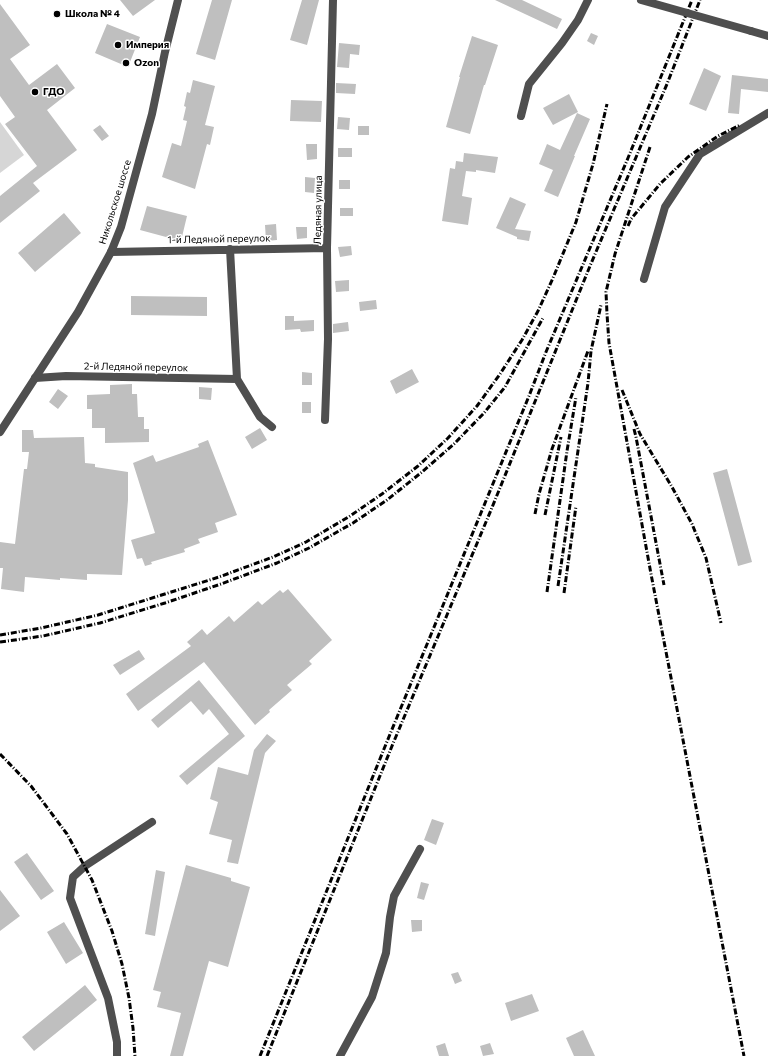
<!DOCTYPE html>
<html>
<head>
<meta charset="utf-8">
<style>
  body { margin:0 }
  canvas { display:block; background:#fff }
</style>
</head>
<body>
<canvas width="768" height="1056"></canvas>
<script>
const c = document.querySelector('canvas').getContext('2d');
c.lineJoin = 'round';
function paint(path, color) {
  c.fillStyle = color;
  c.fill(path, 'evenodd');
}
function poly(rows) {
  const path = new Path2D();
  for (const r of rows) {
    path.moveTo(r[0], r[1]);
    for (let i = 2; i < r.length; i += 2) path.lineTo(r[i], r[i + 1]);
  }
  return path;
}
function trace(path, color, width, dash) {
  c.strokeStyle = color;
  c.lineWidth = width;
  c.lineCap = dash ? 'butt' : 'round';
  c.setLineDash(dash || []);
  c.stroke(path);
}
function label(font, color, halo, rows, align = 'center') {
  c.font = font + ' Commissioner,sans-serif';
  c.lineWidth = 3;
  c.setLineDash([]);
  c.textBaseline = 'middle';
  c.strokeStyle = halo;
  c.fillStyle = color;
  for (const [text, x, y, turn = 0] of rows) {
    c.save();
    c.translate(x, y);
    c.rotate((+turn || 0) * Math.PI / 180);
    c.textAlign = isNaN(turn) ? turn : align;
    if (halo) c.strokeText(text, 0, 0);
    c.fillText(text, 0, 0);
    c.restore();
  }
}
const green = poly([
  [0,122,24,155,0,173]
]);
const building = poly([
  [120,0,155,0,133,16],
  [212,0,232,0,215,60,196,54],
  [302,0,319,0,307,45,290,40],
  [495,0,522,0,562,19,557,29],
  [0,4,30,45,10,59,29,85,57,64,75,88,47,110,77,150,33,183,40,191,0,223,0,196,37,166,5,124,15,117,0,96],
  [107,24,140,37,128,67,95,53],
  [591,33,598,36,594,45,587,41],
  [472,36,498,45,485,85,484,85,470,134,446,127,460,77,459,77],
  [339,43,360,45,359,55,350,54,349,68,337,67],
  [704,68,721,76,706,111,689,104],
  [732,75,768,79,768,92,741,89,739,114,728,113],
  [193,80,215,86,205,125,214,127,210,145,207,144,195,189,162,177,172,143,181,146,187,121,183,120,186,107,184,106,187,92,190,93],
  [336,83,356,84,355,94,336,93],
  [569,94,578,112,553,125,543,108],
  [291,100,322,101,321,122,290,121],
  [577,113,590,119,574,156,575,156,558,197,544,191,553,170,539,164,547,144,560,150],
  [338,117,350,118,349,130,337,129],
  [100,125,109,136,102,141,93,130],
  [358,126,369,126,369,135,358,135],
  [306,144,317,144,317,159,307,160],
  [338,148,352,148,352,157,338,157],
  [464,153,498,157,495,173,476,170,476,172,466,171,462,196,472,198,468,225,442,221,450,168,455,169,456,161,463,162],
  [305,177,315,178,314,193,305,192],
  [339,180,350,180,350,189,339,189],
  [510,197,526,204,515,229,531,231,529,241,517,239,517,237,496,228],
  [147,206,187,216,181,241,140,230],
  [340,208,353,208,353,216,340,216],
  [64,213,81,233,35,272,18,253],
  [276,224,277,240,266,241,265,225],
  [296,227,307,227,307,238,297,239],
  [351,246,352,255,340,257,338,247],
  [349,280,349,291,336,292,335,281],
  [131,296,207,297,207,316,131,315],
  [376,300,377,309,360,311,359,302],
  [285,316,294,316,294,321,314,320,314,331,301,332,300,329,285,330],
  [348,322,349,331,333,333,333,324],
  [412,369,419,382,396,394,390,381],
  [302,372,312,373,312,385,302,385],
  [132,384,132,394,137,394,138,417,144,417,144,429,149,429,149,442,105,443,105,428,92,428,92,409,87,409,87,395,110,394,110,385],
  [199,387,212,388,211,400,199,399],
  [58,389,68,396,58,409,49,402],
  [302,402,311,402,311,413,302,413],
  [260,428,267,440,252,449,245,437],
  [22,430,33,430,34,438,84,437,85,463,95,464,95,467,128,472,128,500,122,575,87,574,87,580,60,578,60,580,25,577,24,592,1,589,3,568,0,568,0,542,15,544,24,469,27,469,29,452,22,452],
  [208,440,237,515,215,523,218,532,198,539,200,543,184,549,185,552,151,562,152,564,145,566,142,558,137,559,131,540,155,533,133,463,153,455,156,462,199,447,198,444],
  [727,469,752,562,738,566,713,473],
  [288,589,332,640,309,661,312,664,287,685,292,690,269,710,270,712,255,725,204,662,138,711,126,694,191,646,187,642,202,629,207,635,229,616,234,622,258,601,262,605,280,590,283,593],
  [139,650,145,659,120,675,113,665],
  [199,680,245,736,187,785,179,776,229,734,209,709,203,715,191,701,158,728,151,720],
  [267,734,276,741,265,753,238,864,227,862,232,840,209,834,218,802,210,799,218,767,248,775,254,750],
  [432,819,444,823,436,845,424,840],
  [27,853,54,891,41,900,14,862],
  [186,865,231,878,231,881,250,887,228,967,209,961,183,1056,170,1056,181,1013,157,1007,161,992,153,990],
  [156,870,165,872,155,936,145,934],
  [421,882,429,884,424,900,417,898],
  [0,890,20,916,0,931],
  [411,920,422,920,422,931,412,932],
  [64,922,83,953,66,964,47,932],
  [458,972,462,981,455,984,451,974],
  [85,985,97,1000,34,1051,22,1037],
  [532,994,539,1011,511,1021,505,1003],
  [583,1030,595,1056,574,1056,566,1038],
  [445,1043,449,1056,439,1056,436,1046],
  [490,1043,494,1054,483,1056,480,1046]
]);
const minor = poly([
  [521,116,529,84,562,43,578,20,588,0],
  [111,252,327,248],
  [644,279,665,207,700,154,768,113],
  [35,378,66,376,237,379,230,249],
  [237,379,260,417,272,427],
  [325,420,328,339,327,248,333,0],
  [117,1056,117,1042,108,998,70,898,73,877,85,866,152,822],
  [340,1056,372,997,386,953,390,917,394,896,420,849]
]);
const tertiary = poly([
  [751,31,768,36],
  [0,432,78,312,111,252,121,227,152,114,165,52,178,0]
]);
const rail = poly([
  [650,147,615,254,606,292,607,314,609,343,651,574,744,1056],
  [628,226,631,219,660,184,688,157,718,136,740,125],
  [622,390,640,434,672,487,692,524,706,558,721,623],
  [634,429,636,437,664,585],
  [535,514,539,494,552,449,588,351],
  [545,515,561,437],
  [558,586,588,383,591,351,601,305],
  [547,592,567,451,576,397],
  [564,593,576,506],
  [0,635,41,628,98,615,219,577,273,557,306,542,350,516,382,494,418,466,448,438,477,406,500,374,522,340,538,311,553,278,576,222,593,164,607,104],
  [0,642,43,636,100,623,165,603,221,584,277,563,309,548,353,523,387,500,422,472,454,444,484,413,505,387,543,318],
  [0,754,31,786,67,834,92,880,112,931,122,964,129,998,133,1028,135,1056],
  [260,1056,386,744,529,396,546,352,628,158,692,0],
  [267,1056,392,746,491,510,590,266,667,84,700,0]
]);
const tertiaryBridge = poly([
  [641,0,751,31]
]);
const markers = [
  [57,14,4,"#000"],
  [118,45,4,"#000"],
  [126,63,4,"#000"],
  [35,92,4,"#000"]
];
const poiNames = [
  ["Школа № 4",65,14],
  ["Империя",126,45],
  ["Ozon",134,63],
  ["ГДО",43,92]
];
const streetNames = [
  ["Никольское шоссе",115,202,-73],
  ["Ледяная улица",318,210,-89],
  ["1-й Ледяной переулок",219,239,-1],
  ["2-й Ледяной переулок",136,367,1]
];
paint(green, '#d6d6d6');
paint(building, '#bfbfbf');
trace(minor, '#4f4f4f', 8);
trace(tertiary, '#4f4f4f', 8);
trace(rail, '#000', 3, [6, 2, 1, 2]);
trace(tertiaryBridge, '#4f4f4f', 8);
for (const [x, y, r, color] of markers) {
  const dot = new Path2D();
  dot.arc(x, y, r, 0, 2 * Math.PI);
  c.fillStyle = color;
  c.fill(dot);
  trace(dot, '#fff', 1.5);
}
label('bold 10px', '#000', '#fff', poiNames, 'left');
label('10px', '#000', '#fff', streetNames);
</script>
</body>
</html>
